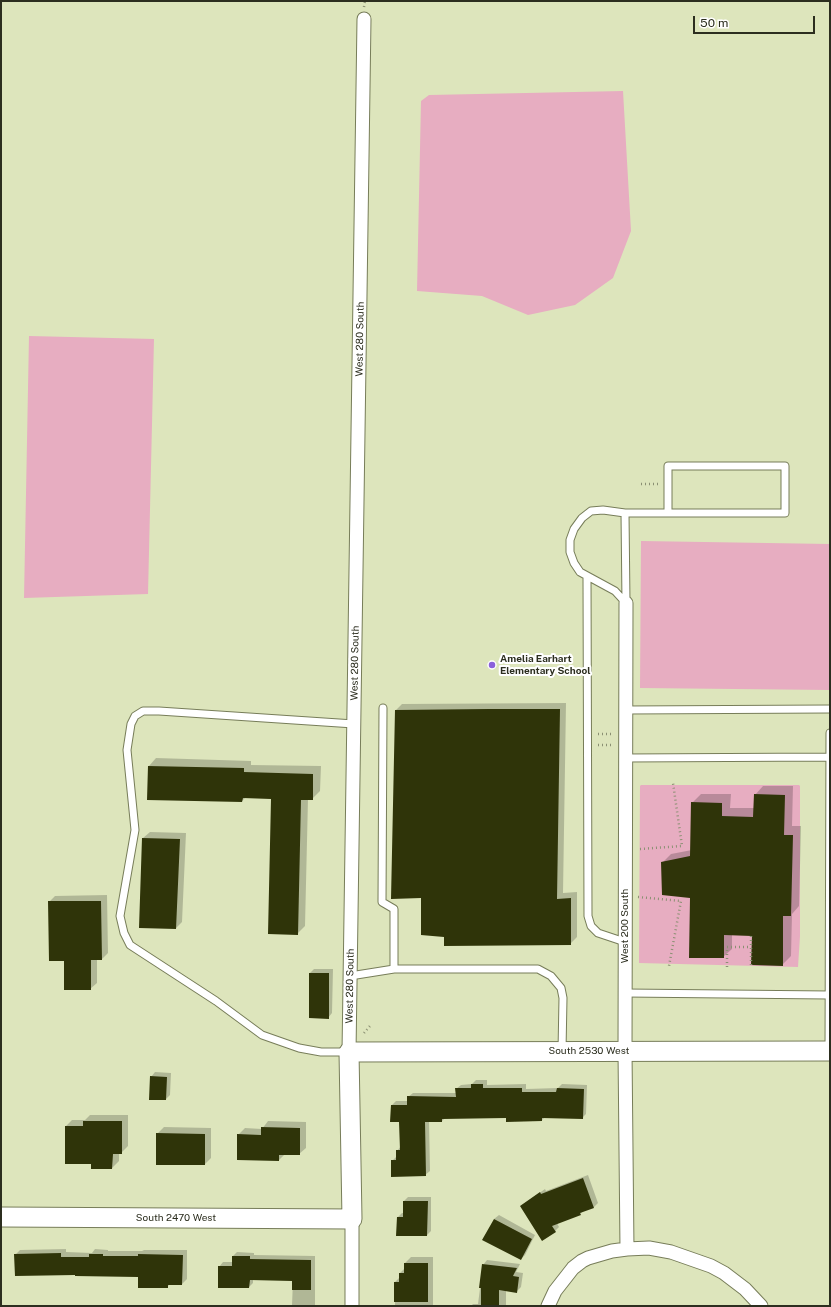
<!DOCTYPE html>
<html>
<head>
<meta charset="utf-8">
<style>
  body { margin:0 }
  #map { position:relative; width:831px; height:1307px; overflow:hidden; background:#dde5bc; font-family:"Public Sans",sans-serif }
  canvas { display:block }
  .frame { position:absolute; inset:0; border:2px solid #2c2e1f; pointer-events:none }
  .scale { position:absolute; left:693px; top:16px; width:122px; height:18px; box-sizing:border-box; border:2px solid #2c2e1f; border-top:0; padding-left:5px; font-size:12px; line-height:14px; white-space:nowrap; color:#2c2e1f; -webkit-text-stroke:3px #fff; paint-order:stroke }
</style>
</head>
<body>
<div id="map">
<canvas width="831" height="1307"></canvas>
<div class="frame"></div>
<div class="scale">50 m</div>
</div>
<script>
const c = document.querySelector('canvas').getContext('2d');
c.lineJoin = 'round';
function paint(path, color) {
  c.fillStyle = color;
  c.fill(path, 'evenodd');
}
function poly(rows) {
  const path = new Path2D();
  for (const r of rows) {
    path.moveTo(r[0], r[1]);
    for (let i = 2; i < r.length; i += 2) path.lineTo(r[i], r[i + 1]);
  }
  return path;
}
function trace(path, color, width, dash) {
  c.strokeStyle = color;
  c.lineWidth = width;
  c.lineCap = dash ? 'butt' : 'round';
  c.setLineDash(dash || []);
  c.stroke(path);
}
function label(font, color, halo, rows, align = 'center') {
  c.font = font + ' "Public Sans",sans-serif';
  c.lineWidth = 4;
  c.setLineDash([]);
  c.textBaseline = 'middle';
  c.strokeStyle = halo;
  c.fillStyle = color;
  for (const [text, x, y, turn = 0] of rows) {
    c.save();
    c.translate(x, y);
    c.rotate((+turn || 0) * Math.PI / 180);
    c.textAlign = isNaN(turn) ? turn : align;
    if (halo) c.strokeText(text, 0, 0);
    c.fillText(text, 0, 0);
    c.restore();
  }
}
const green = poly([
  [623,91,631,231,613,278,575,305,528,315,482,296,417,291,421,101,429,95],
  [29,336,154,339,148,594,24,598],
  [641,541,830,544,830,690,640,688],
  [641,785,799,785,800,786,800,936,798,967,639,963,640,786]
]);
const shadow = poly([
  [566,703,563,893,577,892,577,937,570,944,445,936,422,897,396,710,402,704],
  [156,758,251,761,251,765,321,766,320,791,312,799,308,799,305,926,297,934,272,798,246,797,242,801,149,766],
  [763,786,793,786,792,826,801,826,799,906,792,914,791,956,782,965,753,935,732,934,732,949,723,957,691,897,662,863,671,854,692,850,692,803,701,794,731,794,730,808,754,808,755,795],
  [150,832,186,833,182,922,176,928,143,838],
  [107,895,108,953,102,959,97,959,97,983,90,989,65,960,49,902,55,896],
  [314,969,333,969,332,1013,328,1018,310,973],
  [155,1072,171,1073,170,1095,166,1099,150,1099,151,1077],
  [476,1080,487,1080,487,1085,526,1084,526,1089,558,1088,562,1084,587,1085,586,1114,582,1118,545,1117,542,1120,507,1117,445,1118,442,1121,429,1121,430,1171,425,1175,392,1161,397,1156,397,1151,401,1146,400,1121,392,1105,396,1101,408,1101,408,1097,413,1093,457,1093,456,1089,461,1085,472,1084],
  [90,1115,128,1115,128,1146,121,1153,119,1153,119,1161,112,1168,92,1163,66,1126,72,1120,85,1120],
  [268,1121,306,1122,306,1148,299,1154,285,1154,279,1160,238,1135,245,1128,262,1129],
  [164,1127,211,1128,211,1158,205,1164,157,1134],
  [588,1175,598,1203,594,1207,585,1210,580,1214,557,1223,559,1227,555,1231,521,1206,545,1189,546,1191],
  [408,1197,431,1197,431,1231,427,1235,398,1217,402,1213,404,1213,404,1201],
  [499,1215,535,1235,525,1255,521,1259,494,1219],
  [66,1249,66,1252,92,1253,95,1249,108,1250,108,1251,142,1251,144,1250,187,1250,187,1279,182,1284,170,1284,167,1287,139,1276,15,1255,20,1250],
  [237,1252,254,1253,254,1255,315,1256,315,1306,282,1306,284,1305,292,1305,293,1280,253,1279,253,1283,249,1287,219,1267,223,1262,233,1262,233,1256],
  [411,1257,433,1257,433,1306,395,1306,395,1282,400,1277,400,1273,405,1268,405,1263],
  [487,1260,520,1264,516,1272,523,1273,521,1287,516,1292,506,1290,506,1306,471,1306,473,1304,478,1304,483,1265]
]);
const building = poly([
  [488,709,560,709,557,899,571,898,571,945,444,946,444,937,421,935,421,898,391,899,395,710],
  [148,766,244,768,244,772,313,774,313,800,301,800,298,935,268,934,271,799,243,798,242,802,147,800],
  [754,794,785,795,784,835,793,835,791,916,783,916,783,966,751,965,752,936,724,935,724,958,689,958,690,898,662,895,661,862,690,856,691,802,722,803,722,816,753,817],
  [142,838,180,839,176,929,139,928],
  [48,901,101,901,102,960,91,960,91,990,64,990,64,961,49,961],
  [309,973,329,973,329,1019,309,1018],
  [150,1076,167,1077,166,1100,149,1100],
  [471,1084,483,1084,483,1088,522,1088,522,1092,556,1092,557,1088,584,1089,583,1119,542,1118,542,1121,506,1122,506,1118,442,1119,442,1122,425,1122,426,1176,391,1177,391,1160,396,1160,396,1150,400,1150,399,1122,390,1122,391,1105,407,1105,407,1096,456,1097,455,1088,471,1088],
  [83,1121,122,1121,122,1154,113,1154,112,1169,91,1169,91,1164,65,1164,65,1126,83,1126],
  [261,1127,300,1128,300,1155,279,1155,279,1161,237,1160,237,1134,261,1135],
  [156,1133,205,1134,205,1165,156,1165],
  [583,1178,594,1208,580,1213,581,1215,552,1226,556,1232,542,1241,520,1206,540,1192,541,1194],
  [403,1201,428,1201,427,1236,396,1236,397,1217,403,1217],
  [494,1219,532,1239,521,1260,482,1240],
  [61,1253,61,1257,89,1257,89,1254,103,1254,103,1256,138,1256,138,1254,183,1255,182,1285,168,1285,168,1288,138,1288,138,1277,75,1276,75,1275,15,1276,14,1254],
  [232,1256,250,1256,250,1259,311,1260,311,1290,292,1290,292,1281,250,1280,249,1288,218,1288,218,1266,232,1266],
  [404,1263,428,1263,428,1302,394,1302,394,1282,399,1282,399,1273,404,1273],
  [482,1264,517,1268,513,1276,519,1277,517,1293,499,1290,499,1306,481,1306,481,1288,479,1288]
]);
const path = poly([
  [364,7,365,1],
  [641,484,658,484],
  [598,734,611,734],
  [598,745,611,745],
  [640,849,682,846,673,783],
  [638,897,681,901,669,966],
  [751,936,751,967],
  [727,967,727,947,751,947],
  [364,1033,370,1026]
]);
const lane = poly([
  [625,513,626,603],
  [587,577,588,916,591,926,598,933,625,942],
  [626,603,615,591,580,572,574,563,570,552,570,540,574,529,582,518,591,511,603,510,625,513,785,513,785,466,668,466,668,513],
  [383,708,382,902,394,909,394,969,538,969,551,976,561,988,563,998,562,1051],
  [626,710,830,709],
  [625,758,830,757],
  [350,976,394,969],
  [625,993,829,995],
  [829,1051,830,733],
  [349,1052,321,1052,299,1048,262,1035,216,1001,130,945,124,933,120,916,135,830,127,750,131,724,135,716,143,711,159,711,354,724]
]);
const street = poly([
  [626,603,625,1051,627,1249],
  [349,1052,364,19],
  [352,1219,352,1306],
  [548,1306,555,1291,573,1268,582,1261,588,1258,612,1251,627,1249,649,1248,671,1252,711,1266,724,1273,745,1289,761,1306]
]);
const secondary = poly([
  [1,1217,352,1219,349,1052,830,1051]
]);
const markers = [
  [492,665,4,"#8b61db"]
];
const streetNames = [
  ["West 280 South",360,339,-89],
  ["West 280 South",355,663,-89],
  ["West 200 South",625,926,-90],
  ["West 280 South",350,986,-89],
  ["South 2530 West",589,1051],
  ["South 2470 West",176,1218]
];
const poiNames = [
  ["Amelia Earhart",500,659],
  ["Elementary School",500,671]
];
paint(green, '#e7adc1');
paint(shadow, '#0003');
paint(building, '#2f3409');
trace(lane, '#777d59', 9);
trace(street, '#777d59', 15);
trace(secondary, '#777d59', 21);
trace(path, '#8b9073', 2.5, [1, 3]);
trace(lane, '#fff', 7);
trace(street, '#fff', 13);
trace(secondary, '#fff', 19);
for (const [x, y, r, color] of markers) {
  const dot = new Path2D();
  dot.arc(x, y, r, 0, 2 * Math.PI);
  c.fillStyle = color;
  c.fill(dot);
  trace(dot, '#fff', 1.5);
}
label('10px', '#2c2e1f', '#fff', streetNames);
label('bold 10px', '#2c2e1f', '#fff', poiNames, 'left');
</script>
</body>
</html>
